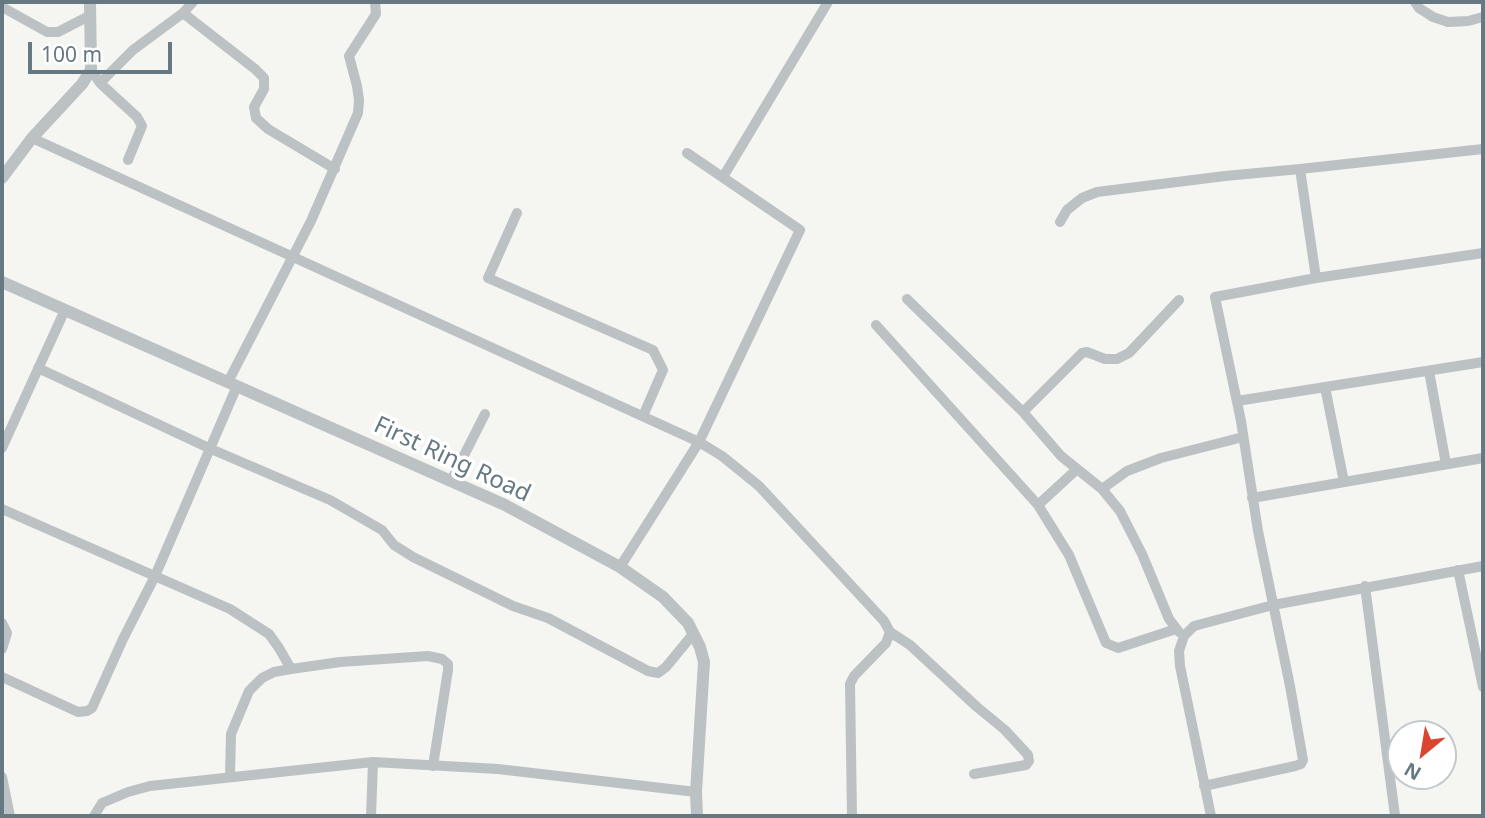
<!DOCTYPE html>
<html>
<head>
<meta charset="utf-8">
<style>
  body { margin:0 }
  #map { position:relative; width:1485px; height:818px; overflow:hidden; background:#f5f5f2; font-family:"Noto Sans",sans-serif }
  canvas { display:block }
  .frame { position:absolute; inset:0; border:4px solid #667882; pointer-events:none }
  .north { position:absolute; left:1387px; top:720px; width:70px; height:70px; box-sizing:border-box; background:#fff; border:2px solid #c2c9cd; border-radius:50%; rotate:210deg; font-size:19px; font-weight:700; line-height:28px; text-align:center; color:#667882 }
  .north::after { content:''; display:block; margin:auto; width:24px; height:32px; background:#d9452e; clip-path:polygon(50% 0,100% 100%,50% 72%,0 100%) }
  .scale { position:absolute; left:28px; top:42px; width:144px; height:32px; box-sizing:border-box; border:4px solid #667882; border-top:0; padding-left:9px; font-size:21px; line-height:24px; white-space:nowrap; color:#667882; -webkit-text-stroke:5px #fff; paint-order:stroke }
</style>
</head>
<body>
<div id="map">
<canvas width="1485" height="818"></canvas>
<div class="frame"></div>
<div class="north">N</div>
<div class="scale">100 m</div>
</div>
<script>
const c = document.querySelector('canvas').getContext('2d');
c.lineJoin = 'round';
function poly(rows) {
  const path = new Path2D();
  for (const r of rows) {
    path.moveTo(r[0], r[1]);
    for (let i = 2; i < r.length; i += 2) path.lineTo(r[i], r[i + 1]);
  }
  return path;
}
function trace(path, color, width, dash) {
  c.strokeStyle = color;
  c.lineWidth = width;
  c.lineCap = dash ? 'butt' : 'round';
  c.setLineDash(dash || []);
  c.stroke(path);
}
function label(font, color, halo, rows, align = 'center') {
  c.font = font + ' "Noto Sans",sans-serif';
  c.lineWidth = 7;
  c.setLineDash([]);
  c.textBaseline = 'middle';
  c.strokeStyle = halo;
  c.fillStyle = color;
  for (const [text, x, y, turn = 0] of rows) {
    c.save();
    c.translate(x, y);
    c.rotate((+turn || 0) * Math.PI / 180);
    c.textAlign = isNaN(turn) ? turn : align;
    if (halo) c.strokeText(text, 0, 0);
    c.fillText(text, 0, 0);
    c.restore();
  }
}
const minor = poly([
  [1415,2,1419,8,1433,17,1448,22,1468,21,1483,17],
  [2,7,47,32,58,32,91,15],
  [183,13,255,69,264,78,264,89,254,107,256,118,268,129,335,169],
  [91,70,100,83,137,117,142,126,128,160],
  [100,83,133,50,183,13,193,2],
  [32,138,699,442,722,456,759,486,884,621,890,632,886,643,854,676,850,684,852,816],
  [1300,169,1483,149],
  [723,177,828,2],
  [517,213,488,278,653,350,663,370,643,416],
  [1060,222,1067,210,1082,198,1097,192,1225,176,1300,169,1316,278],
  [907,299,1023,412,1061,456,1102,489,1120,511,1142,554,1169,619,1179,632],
  [876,325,1038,505,1069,555,1106,643,1118,648,1176,629],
  [38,368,211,449,330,500,382,530,394,545,413,557,513,606,548,618,648,671,658,673,666,667,694,633],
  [1429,371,1446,464],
  [228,382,311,221,358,113,359,100,357,86,349,56,376,14,375,2],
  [1325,387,1344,482],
  [1237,401,1483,362],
  [1023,412,1082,353,1087,352,1105,359,1117,359,1129,353,1179,300],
  [2,448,64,312],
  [451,481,485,414],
  [1102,489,1127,471,1161,458,1243,437],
  [1252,498,1483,458],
  [1038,505,1076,470],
  [2,509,230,609,269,634,279,648,291,669],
  [620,567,699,442,800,230,687,153],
  [1458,570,1483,687],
  [1365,586,1395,816],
  [2,623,7,633,2,649],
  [890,632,910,645,977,707,1005,730,1028,755,1029,761,1026,765,974,774],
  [2,677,78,712,87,711,92,708,123,639,155,576,237,386],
  [230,776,231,734,249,691,262,678,274,672,291,669,340,662,428,656,442,659,448,664,448,670,433,766],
  [2,777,10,816],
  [1204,786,1295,766,1301,764,1303,760,1290,686,1258,531,1241,421,1215,297,1316,278,1483,253],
  [94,816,102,803,128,792,150,786,373,762,498,769,696,792],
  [371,816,373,762],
  [1211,816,1180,666,1179,651,1184,636,1194,626,1273,605,1483,566]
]);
const tertiary = poly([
  [2,178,32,138,82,84,91,70,90,2],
  [2,282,505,505,620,567,663,597,688,623,700,647,704,662,696,792,697,816]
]);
const streetNames = [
  ["First Ring Road",452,460,25]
];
trace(minor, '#bcc1c4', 10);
trace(tertiary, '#bcc1c4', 12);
label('24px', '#667882', '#fff', streetNames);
</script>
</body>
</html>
